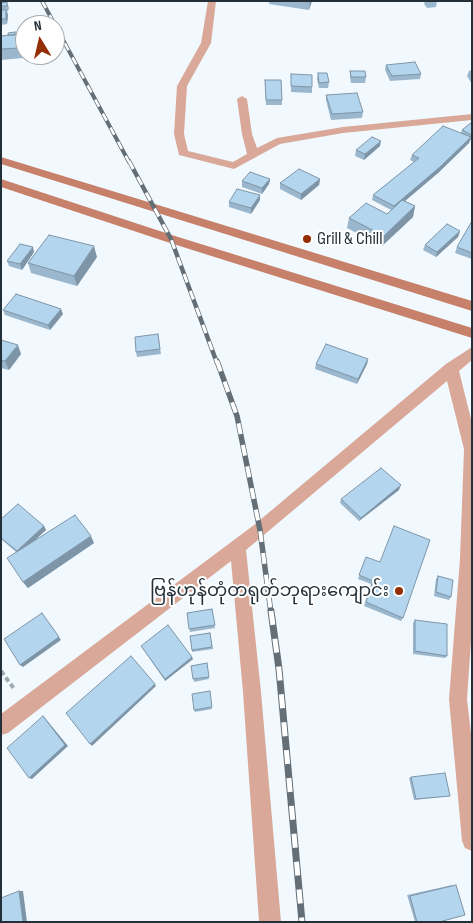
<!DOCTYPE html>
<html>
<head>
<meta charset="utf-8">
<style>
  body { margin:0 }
  #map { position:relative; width:473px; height:923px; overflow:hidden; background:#f2f9fe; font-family:"Sofia Sans Condensed",sans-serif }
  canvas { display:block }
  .frame { position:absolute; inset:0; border:2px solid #23303a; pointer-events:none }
  .north { position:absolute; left:15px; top:15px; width:50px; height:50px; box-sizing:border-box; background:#fff; border:1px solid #a7acb0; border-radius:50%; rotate:351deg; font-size:14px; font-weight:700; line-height:20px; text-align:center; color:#23303a }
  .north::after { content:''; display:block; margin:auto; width:18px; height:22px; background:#942e04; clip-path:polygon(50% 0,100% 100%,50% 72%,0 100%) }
</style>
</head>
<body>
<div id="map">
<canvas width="473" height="923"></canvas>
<div class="frame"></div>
<div class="north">N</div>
</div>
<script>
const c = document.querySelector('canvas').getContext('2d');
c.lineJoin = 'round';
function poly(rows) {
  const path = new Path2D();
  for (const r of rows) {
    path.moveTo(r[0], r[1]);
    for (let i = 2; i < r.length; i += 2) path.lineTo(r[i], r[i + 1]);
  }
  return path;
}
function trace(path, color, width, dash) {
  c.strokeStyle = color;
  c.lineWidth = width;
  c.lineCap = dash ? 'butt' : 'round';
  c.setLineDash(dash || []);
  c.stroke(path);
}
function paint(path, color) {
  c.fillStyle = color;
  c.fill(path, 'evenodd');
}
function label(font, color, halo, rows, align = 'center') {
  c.font = font + ' "Sofia Sans Condensed","Noto Sans Myanmar",sans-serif';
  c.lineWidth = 4;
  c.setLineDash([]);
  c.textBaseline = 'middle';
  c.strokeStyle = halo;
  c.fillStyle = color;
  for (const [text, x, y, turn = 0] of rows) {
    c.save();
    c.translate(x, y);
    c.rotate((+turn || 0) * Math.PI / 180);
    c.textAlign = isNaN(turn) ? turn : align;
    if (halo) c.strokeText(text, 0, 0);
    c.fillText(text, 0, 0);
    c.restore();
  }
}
const path = poly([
  [1,671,15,690]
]);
const minor = poly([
  [208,1,216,1,211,43,187,86,184,134,188,151,233,162,247,154,242,134,237,99,242,96,247,99,252,134,257,148,277,138,343,127,472,114,472,120,343,133,280,144,234,169,179,155,174,134,177,86,201,43,208,1],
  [472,347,472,360,459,371,472,423,472,627,467,699,472,743,472,851,465,848,462,841,449,699,460,559,464,449,447,381,246,550,261,692,281,922,259,922,243,692,231,561,8,733,1,735,1,714,254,525,446,364,472,347]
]);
const secondary = poly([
  [1,157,472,301,472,311,1,164,1,157],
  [1,179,175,236,472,328,472,338,167,242,1,187,1,179]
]);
const railFar3 = poly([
  [42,1,129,162]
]);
const railFar2 = poly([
  [129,161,171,239,217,363]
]);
const railFar1 = poly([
  [217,361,237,416,260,530,271,613]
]);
const rail = poly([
  [271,611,279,669,302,922]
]);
const wall = poly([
  [269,1,312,1,309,10,269,4],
  [425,1,437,1,436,7,427,8,424,4],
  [7,2,9,8,8,11,7,11,8,15,7,24,1,25,1,3],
  [15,32,16,35,19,34,22,45,23,58,1,60,1,36,8,35],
  [386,65,421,74,420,79,390,81,385,70],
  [472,70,472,84,467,76,469,71],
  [350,71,366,77,365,83,351,83,350,77],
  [318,73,329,82,328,88,319,88,317,79],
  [291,74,312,87,312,93,291,92],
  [265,80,282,100,282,105,266,105],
  [326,95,363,112,362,118,331,120,326,100],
  [472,122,472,141,470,140,469,143,438,173,405,201,415,206,413,217,382,246,347,228,349,218,387,214,391,210,372,200,373,195,414,162,410,160,412,155,461,133,462,130],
  [380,146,364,160,355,156,356,150],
  [270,179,269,184,262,194,242,187,242,181],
  [320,179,319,185,301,200,280,189,280,183],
  [260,200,251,214,229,207,229,202],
  [472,221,472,259,455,253,457,247],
  [460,231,458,237,436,257,423,250,425,245],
  [34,252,22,270,9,266,7,261],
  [97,257,77,286,31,273,28,263],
  [3,310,63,314,50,330,5,315],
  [158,334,161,354,137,357,136,352],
  [1,340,21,354,9,370,1,368],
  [368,359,367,364,357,384,315,369,316,364],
  [399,490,359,521,340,503,341,499],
  [1,519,44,526,46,530,36,539,94,543,28,588,23,582,16,552,1,539],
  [366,557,403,618,401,621,364,606,371,584,358,579],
  [438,576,451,597,449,600,434,596,436,579],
  [212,609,215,628,190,632,187,613],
  [415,620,447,656,445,658,413,654,413,623],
  [210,633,213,649,192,652,190,636],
  [141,646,193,659,165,681],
  [207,663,209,679,194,682,191,666],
  [210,691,212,709,195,712,194,710],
  [411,777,450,796,414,800,409,778],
  [452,885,456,885,439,922,415,922,407,895]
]);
const shadedWall = poly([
  [310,1,312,1,309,10],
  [6,10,8,15,7,24,6,19],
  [19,34,22,45,23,58,20,48],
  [471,137,469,143,438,173,393,211,394,206],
  [381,141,380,146,364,160,365,154],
  [270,179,269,184,262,194,262,188],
  [320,179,319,185,301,200,301,194],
  [260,195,260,200,251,214,251,208],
  [415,206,413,217,382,246,384,236],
  [460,231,458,237,436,257,437,252],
  [94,246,97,257,77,286,74,276],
  [33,247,34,252,22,270,20,264],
  [61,309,63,314,50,330,48,325],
  [18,345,21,354,9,370,5,361],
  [368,359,367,364,357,384,358,379],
  [401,485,399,490,359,521,361,518],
  [44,526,46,530,19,555,17,551],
  [91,536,94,543,28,588,23,582],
  [42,613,61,640,23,667,20,665],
  [192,657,193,659,165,681,165,679],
  [155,684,156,686,92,746,90,744],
  [43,716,45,718,68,746,32,779,29,778],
  [19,891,23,891,27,922,23,922]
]);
const building = poly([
  [7,2,7,6,1,6,1,3,7,2],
  [1,10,6,10,6,19,1,19,1,10],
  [15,32,15,35,8,35,8,33,15,32],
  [19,34,20,48,1,49,1,36,19,34],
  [415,62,421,74,392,76,386,65,415,62],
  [350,71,365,71,366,77,351,77,350,71],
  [318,73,327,73,329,82,319,83,318,73],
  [291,74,312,75,312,87,291,86,291,74],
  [265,80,281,80,282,100,266,100,265,80],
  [357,93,363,112,332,114,326,95,357,93],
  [472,122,472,135,462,130,472,122],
  [443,126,471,137,440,167,394,206,373,195,419,158,412,155,443,126],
  [372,137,381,141,365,154,356,150,372,137],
  [299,169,320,179,301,194,280,183,299,169],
  [250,172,270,179,262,188,242,181,250,172],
  [237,189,260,195,251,208,229,202,237,189],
  [402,200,415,206,384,236,349,218,366,203,387,214,402,200],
  [472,221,472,253,457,247,472,221],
  [447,224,460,231,437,252,425,245,447,224],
  [49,235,94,246,74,276,28,263,49,235],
  [20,244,33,247,20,264,7,261,20,244],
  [16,294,61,309,48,325,3,310,16,294],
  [158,334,160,349,136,352,135,337,158,334],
  [1,340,18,345,5,361,1,360,1,340],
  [326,344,368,359,358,379,316,364,326,344],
  [381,468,401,485,361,518,341,499,381,468],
  [18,504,44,526,17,551,1,538,1,519,18,504],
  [75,515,91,536,23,582,7,558,75,515],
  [394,526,430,540,403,618,366,602,373,581,359,575,366,557,380,562,394,526],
  [438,576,453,580,451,597,436,592,438,576],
  [212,609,215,625,189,629,187,613,212,609],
  [42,613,59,637,20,665,4,639,42,613],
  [415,620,447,624,447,656,415,651,415,620],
  [168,625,192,657,165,679,141,646,168,625],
  [210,633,212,647,192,650,190,636,210,633],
  [131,656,155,684,90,744,66,713,131,656],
  [207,663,209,677,193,679,191,666,207,663],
  [210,691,212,707,194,710,192,694,210,691],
  [43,716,65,745,29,778,7,748,43,716],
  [445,773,450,796,416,799,411,777,445,773],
  [456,885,465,915,439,922,417,922,410,896,456,885],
  [19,891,23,922,1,922,1,898,19,891]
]);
const markers = [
  [307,239,5,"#942e04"],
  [399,591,5,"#942e04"]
];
const poiNames = [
  ["Grill & Chill",317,239],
  ["ဗြန်ဟုန်တုံတရုတ်ဘုရားကျောင်း",389,591,"right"]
];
trace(path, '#9fa9b0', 4, [5, 3]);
paint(minor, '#d9a899');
paint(secondary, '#c7806a');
trace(railFar3, '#636e76', 4);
trace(railFar2, '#636e76', 4.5);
trace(railFar1, '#636e76', 5.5);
trace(rail, '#636e76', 7);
trace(railFar3, '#fff', 2.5, [8]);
trace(railFar2, '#fff', 3, [9]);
trace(railFar1, '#fff', 4, [11]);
trace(rail, '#fff', 5, [14]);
paint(wall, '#9bb7cd');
paint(shadedWall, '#7e95a7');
paint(building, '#b4d5ee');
trace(building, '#7e95a7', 1);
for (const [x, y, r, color] of markers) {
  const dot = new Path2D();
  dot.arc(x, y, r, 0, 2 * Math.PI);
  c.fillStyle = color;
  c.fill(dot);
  trace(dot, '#fff', 2);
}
label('18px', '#23303a', '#fff', poiNames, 'left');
</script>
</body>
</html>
